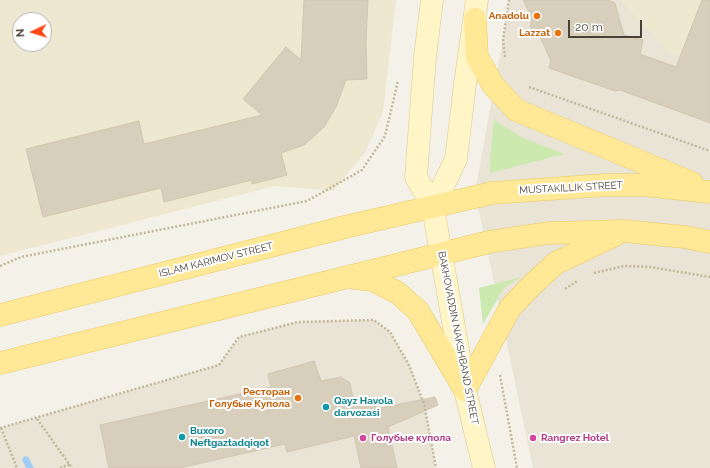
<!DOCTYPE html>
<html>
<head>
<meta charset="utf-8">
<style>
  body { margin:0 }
  #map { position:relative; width:710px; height:468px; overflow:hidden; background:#f4f1e8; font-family:Raleway,sans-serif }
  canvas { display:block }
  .north { position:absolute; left:12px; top:12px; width:40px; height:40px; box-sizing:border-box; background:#fff; border:1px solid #b6b3af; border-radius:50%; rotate:266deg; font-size:11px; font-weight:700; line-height:16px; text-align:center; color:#484236 }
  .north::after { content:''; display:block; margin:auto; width:14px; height:18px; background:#ff4614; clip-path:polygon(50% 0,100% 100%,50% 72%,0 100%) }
  .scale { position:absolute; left:568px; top:20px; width:74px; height:18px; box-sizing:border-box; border:2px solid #484236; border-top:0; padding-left:5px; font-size:12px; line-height:14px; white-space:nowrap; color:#484236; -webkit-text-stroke:3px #fff; paint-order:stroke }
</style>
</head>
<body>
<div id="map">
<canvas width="710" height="468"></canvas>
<div class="north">N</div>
<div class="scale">20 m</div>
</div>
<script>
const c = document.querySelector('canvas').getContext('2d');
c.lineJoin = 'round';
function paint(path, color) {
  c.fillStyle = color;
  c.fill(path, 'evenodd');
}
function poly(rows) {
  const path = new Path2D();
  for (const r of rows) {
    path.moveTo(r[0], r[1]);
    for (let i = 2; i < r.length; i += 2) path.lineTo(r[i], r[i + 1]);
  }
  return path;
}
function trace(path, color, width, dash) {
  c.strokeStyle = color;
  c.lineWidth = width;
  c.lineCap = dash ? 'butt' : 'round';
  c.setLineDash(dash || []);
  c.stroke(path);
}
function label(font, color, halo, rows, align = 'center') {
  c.font = font + ' Raleway,sans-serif';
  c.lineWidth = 4;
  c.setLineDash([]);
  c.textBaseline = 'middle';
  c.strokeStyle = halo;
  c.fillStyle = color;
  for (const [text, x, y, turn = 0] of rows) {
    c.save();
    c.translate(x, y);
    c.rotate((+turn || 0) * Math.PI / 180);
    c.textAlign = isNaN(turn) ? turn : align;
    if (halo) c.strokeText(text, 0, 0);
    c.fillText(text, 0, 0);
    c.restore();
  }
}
const residential = poly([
  [510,0,710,0,710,468,533,468,475,192],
  [374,320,390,332,409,365,424,404,436,468,0,468,0,428,219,365,239,337,298,322]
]);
const education = poly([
  [0,0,396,0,383,112,365,153,333,191,275,186,0,256],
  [20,20,44,20,44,44,20,44],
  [620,0,710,0,710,65,668,52]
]);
const green = poly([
  [494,120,521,137,564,154,490,173,490,158],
  [521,277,504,288,483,324,479,288]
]);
const stream = poly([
  [26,460,30,468]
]);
const building = poly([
  [304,0,368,0,366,42,367,79,346,80,336,107,324,127,304,145,281,153,287,175,252,184,252,180,164,202,161,188,43,217,26,149,139,121,144,144,262,115,243,99,286,47,301,60,304,0],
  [523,0,608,0,615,3,624,35,643,40,640,54,676,67,702,0,710,0,710,123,620,90,615,91,549,68,551,61,541,39,530,27,532,18,523,0],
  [314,361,321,381,341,377,350,383,354,404,373,400,376,409,435,397,438,405,388,427,397,468,361,468,354,436,287,452,285,444,180,468,109,468,100,425,271,387,268,374,314,361]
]);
const path = poly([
  [505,57,503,40,509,0],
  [529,87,710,151],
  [0,266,21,257,307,201,362,170,385,136,398,81],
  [594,273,624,266,650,267,710,277],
  [565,289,577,281],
  [500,375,517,468],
  [37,419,72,468],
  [0,428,219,365,239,337,298,322,374,320,390,332,409,365,424,404,436,468],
  [1,428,17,468],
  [60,468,70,464]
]);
const secondary = poly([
  [432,0,425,57,416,177,433,207,465,390,484,468],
  [433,207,456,159,465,84,477,0]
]);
const primary = poly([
  [475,19,477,57,493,85,516,110,692,183],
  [355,278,373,280,398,293,418,311,465,390],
  [0,315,349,226,492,193,605,185,645,185,710,192],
  [0,363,489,242,548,233,624,231,685,237,710,242],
  [465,390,510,308,533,284,556,263,615,235]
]);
const markers = [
  [537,16,4,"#e8710a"],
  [558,33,4,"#e8710a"],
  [298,398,4,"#e8710a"],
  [326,407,4,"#0f9aa8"],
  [182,437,4,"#0f9aa8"],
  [363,438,4,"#d1479c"],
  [533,438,4,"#d1479c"]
];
const foodNames = [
  ["Anadolu",529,16],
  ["Lazzat",550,33],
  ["Ресторан",290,392],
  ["Голубые Купола",290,404]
];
const streetNames = [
  ["MUSTAKILLIK STREET",571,188,-3],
  ["ISLAM KARIMOV STREET",216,260,-14],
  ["BAKHOVADDIN NAKSHBAND STREET",458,338,79]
];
const cultureNames = [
  ["Qayz Havola",334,401],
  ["darvozasi",334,413],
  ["Buxoro",190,431],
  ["Neftgaztadqiqot",190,443]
];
const hotelNames = [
  ["Голубые купола",371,438],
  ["Rangrez Hotel",541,438]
];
paint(residential, '#e9e4d5');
paint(education, '#eee8d1');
paint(green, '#cceaaf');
trace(stream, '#a1cdf4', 7);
paint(building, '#d7cebc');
trace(building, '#d2c6af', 1);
trace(secondary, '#d7c995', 23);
trace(primary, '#e9c961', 23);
trace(path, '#c3b79a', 2.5, [2, 2]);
trace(secondary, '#fff5c7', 22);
trace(primary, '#ffe896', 22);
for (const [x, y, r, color] of markers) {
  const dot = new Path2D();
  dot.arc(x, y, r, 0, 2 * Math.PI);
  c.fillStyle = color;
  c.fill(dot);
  trace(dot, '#fff', 1.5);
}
label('bold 10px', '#c56008', '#fff', foodNames, 'right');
label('10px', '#484236', '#fff', streetNames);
label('bold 10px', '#0d838f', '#fff', cultureNames, 'left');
label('bold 10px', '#b23c85', '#fff', hotelNames, 'left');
</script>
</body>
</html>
